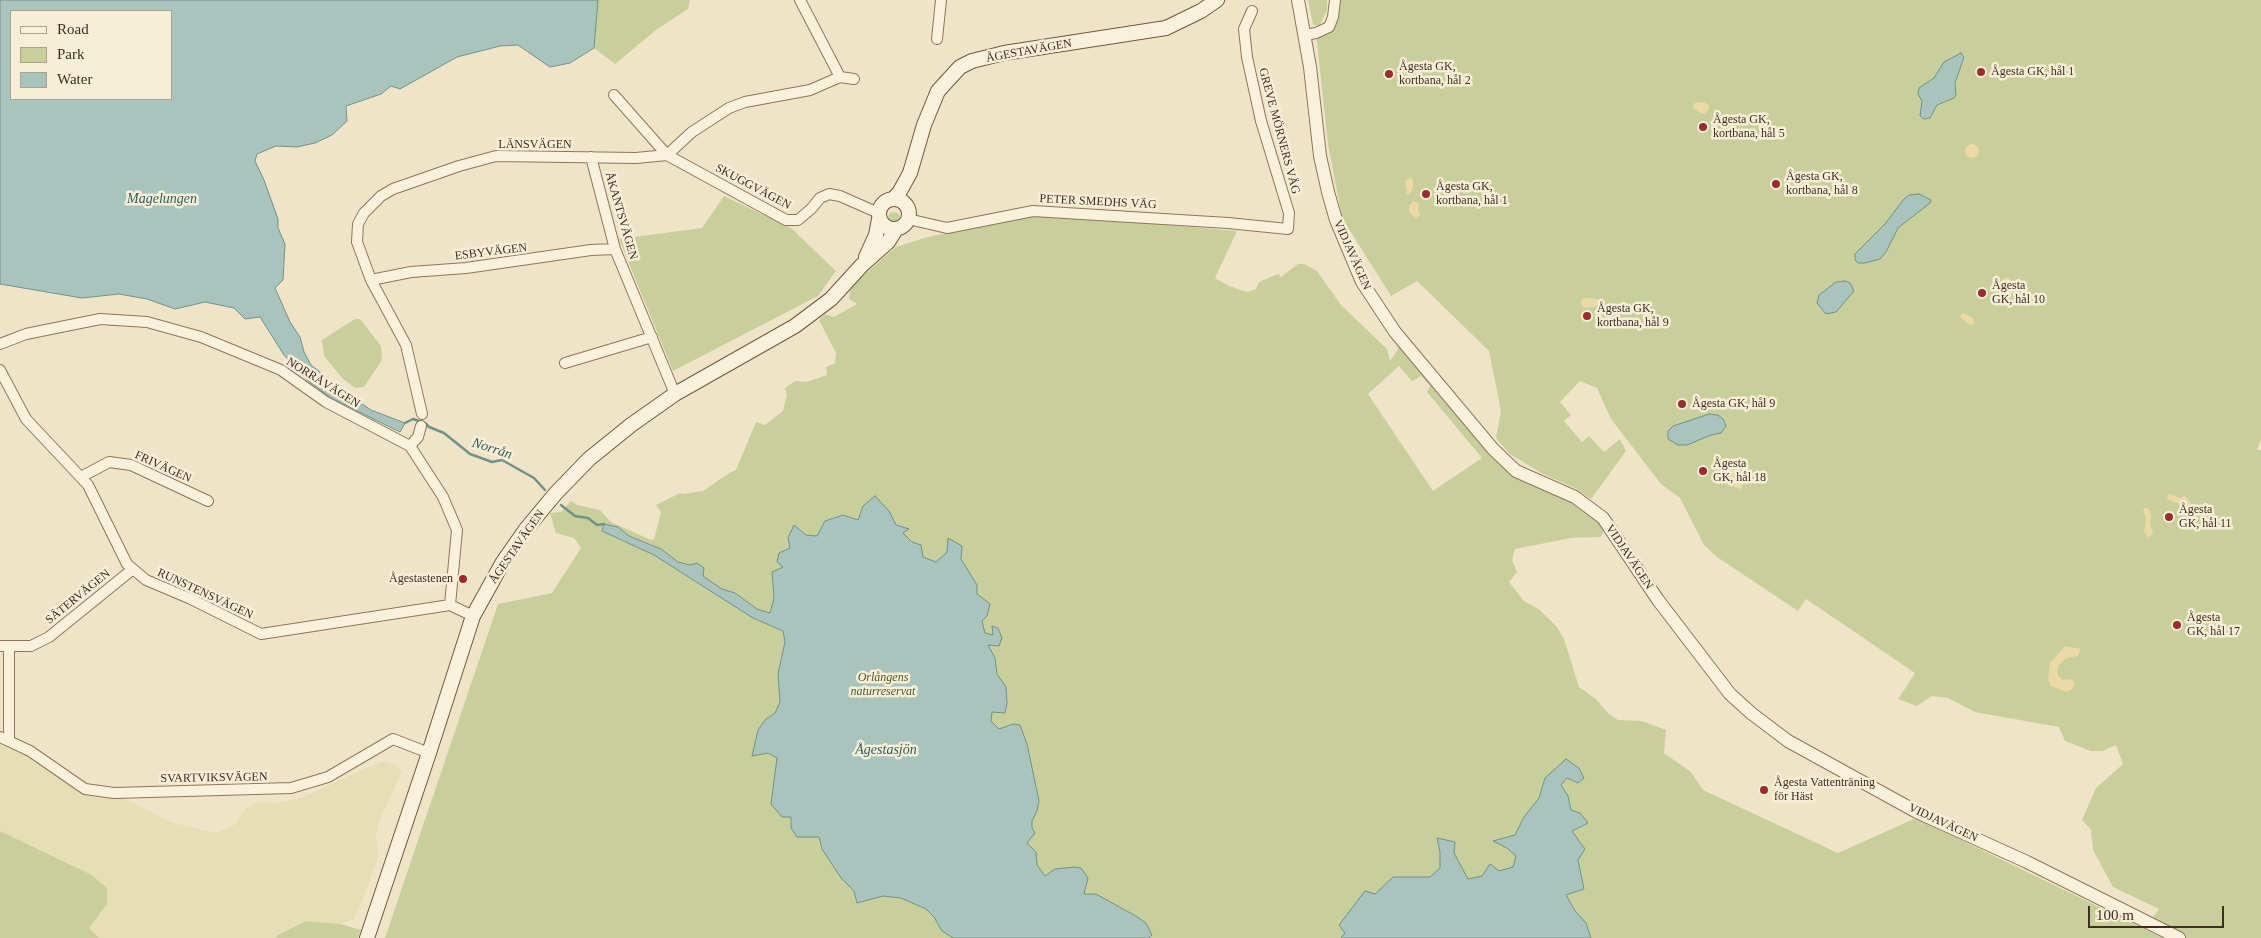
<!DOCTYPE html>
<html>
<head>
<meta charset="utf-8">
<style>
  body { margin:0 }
  #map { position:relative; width:2261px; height:938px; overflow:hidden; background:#f0e4c8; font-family:"Times New Roman",serif }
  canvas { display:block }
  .legend { position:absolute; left:10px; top:10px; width:162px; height:90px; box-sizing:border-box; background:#f7eed8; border:1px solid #ada18e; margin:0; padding:6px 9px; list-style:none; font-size:15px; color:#3d2e20 }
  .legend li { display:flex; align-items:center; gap:10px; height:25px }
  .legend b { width:25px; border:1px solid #ada18e }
  .scale { position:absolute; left:2088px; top:906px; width:136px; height:22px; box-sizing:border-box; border:2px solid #3d2e20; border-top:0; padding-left:6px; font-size:15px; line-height:18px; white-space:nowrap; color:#3d2e20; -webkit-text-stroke:4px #f7eed8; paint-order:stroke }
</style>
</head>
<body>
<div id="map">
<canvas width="2261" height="938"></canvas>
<ul class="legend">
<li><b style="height:6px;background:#faf1dc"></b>Road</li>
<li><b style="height:14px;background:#c9cf9b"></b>Park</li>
<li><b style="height:14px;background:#a9c4bc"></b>Water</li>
</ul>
<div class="scale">100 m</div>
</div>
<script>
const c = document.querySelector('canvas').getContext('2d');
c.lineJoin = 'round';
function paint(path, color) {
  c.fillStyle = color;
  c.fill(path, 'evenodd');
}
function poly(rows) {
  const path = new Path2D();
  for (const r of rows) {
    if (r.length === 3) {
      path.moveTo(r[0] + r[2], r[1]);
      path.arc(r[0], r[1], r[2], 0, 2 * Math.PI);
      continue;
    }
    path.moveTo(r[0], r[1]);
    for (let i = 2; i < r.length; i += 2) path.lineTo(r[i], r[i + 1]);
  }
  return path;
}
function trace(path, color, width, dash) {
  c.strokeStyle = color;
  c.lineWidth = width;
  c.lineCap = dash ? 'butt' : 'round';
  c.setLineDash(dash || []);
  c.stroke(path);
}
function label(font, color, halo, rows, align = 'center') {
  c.font = font + ' "Times New Roman",serif';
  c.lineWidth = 5;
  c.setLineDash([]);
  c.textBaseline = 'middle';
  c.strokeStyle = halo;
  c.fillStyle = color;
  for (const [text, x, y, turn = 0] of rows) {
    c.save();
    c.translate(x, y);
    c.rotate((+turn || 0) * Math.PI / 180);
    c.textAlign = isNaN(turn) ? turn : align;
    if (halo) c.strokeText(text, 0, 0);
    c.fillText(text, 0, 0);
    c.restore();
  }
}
const farmland = poly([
  [0,737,85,789,114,793,170,822,216,833,234,825,244,810,257,802,279,803,304,797,366,768,386,761,397,765,402,772,379,822,376,836,378,857,360,907,353,920,340,924,306,921,278,935,276,938,99,938,89,928,107,904,107,888,92,875,0,831]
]);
const green = poly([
  [598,0,690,0,688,9,656,30,615,64,594,48],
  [1308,0,1327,0,1327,10,1320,25,1313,25],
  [1335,0,2261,0,2261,439,2257,450,2261,450,2261,938,2179,938,2149,923,2159,909,2113,887,2093,850,2091,830,2082,820,2096,788,2123,764,2116,745,2103,751,2091,751,2065,741,2059,727,1975,712,1948,698,1932,696,1917,706,1898,699,1915,673,1806,599,1798,611,1717,557,1704,545,1680,498,1661,484,1611,419,1597,388,1580,381,1560,402,1571,415,1564,421,1582,442,1589,436,1604,452,1620,439,1626,451,1591,499,1575,488,1543,474,1510,454,1496,438,1501,411,1489,351,1417,281,1391,296,1342,218,1328,144,1316,33,1329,27],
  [724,196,791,228,836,271,818,296,673,371,619,239,702,228],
  [894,218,6],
  [1040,214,1237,231,1215,278,1229,286,1247,292,1256,289,1259,282,1278,274,1281,277,1298,264,1304,264,1317,271,1341,305,1387,349,1390,361,1398,349,1395,332,1516,471,1593,510,1603,530,1601,537,1571,538,1515,549,1512,560,1517,572,1509,582,1524,601,1540,610,1557,627,1564,639,1579,687,1596,699,1608,713,1618,720,1642,721,1666,730,1664,753,1691,772,1703,790,1838,853,1916,818,2163,938,385,938,498,604,552,593,581,548,574,538,556,533,550,513,561,512,571,501,577,505,600,510,611,522,651,540,654,539,661,512,656,505,680,493,683,494,703,491,729,473,736,470,756,422,765,425,783,411,787,395,785,388,795,381,807,382,827,375,826,367,835,363,836,353,819,320,825,314,834,317,857,304,849,299,851,286,896,247,928,237],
  [1399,366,1412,381,1421,376,1430,386,1427,392,1482,458,1433,491,1368,394],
  [604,524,618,527,629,536,653,545,653,554,602,531],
  [355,319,360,319,381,346,382,360,364,387,355,388,343,379,324,356,322,340],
  [0,831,92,875,107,888,107,904,89,928,99,938,0,938],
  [306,921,340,924,361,930,358,938,276,938,278,935]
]);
const sand = poly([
  [1705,102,1710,107,1706,113,1702,114,1693,108,1693,105,1695,103],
  [1972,151,7],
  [1410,178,1413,179,1413,187,1410,194,1407,194,1405,181],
  [1413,201,1419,204,1418,208,1420,215,1416,218,1409,212,1409,206],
  [2006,277,2011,280,2013,290,2012,293,2007,295,2005,293,2003,283,2003,279],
  [1584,298,1598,299,1600,302,1595,307,1584,308,1580,302],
  [1963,313,1973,318,1974,324,1970,325,1961,318,1960,316],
  [1730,469,1734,471,1738,481,1744,483,1741,489,1730,486,1727,473],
  [2170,494,2179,498,2185,496,2191,504,2187,507,2167,499,2168,495],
  [2145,508,2149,509,2151,515,2150,525,2153,532,2149,538,2144,532,2146,518,2143,511],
  [2065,646,2081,649,2078,656,2066,658,2059,665,2057,671,2058,676,2063,680,2071,679,2075,684,2071,690,2066,692,2051,686,2048,679,2050,663]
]);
const water = poly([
  [0,0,598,0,594,48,570,63,550,67,518,45,500,46,457,57,400,89,391,86,381,94,346,106,347,121,332,135,315,143,297,147,276,146,257,154,255,161,264,180,278,219,278,228,285,244,283,280,275,288,290,322,300,337,304,352,311,365,349,395,371,410,405,423,400,432,331,398,307,380,284,355,260,317,245,319,234,308,205,302,175,309,147,299,119,294,82,298,0,284,0,0],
  [11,11,171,11,171,99,11,99,11,11],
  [1961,53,1964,57,1955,83,1956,95,1954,98,1937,105,1930,118,1924,119,1920,116,1922,101,1918,94,1919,88,1934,78,1944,62,1961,53],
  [1919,194,1931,200,1930,203,1898,228,1886,252,1880,259,1865,263,1858,263,1855,260,1855,254,1885,224,1904,199,1909,195,1919,194],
  [1845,281,1850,283,1854,291,1836,312,1826,314,1817,303,1819,295,1836,282,1845,281],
  [1709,414,1718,415,1723,419,1726,426,1721,433,1711,435,1687,445,1678,445,1668,439,1668,431,1673,426,1709,414],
  [875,496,889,511,896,525,909,529,903,533,912,542,921,545,923,557,936,562,947,552,948,538,962,546,961,559,977,585,977,594,990,604,987,616,982,621,985,633,993,635,992,626,998,628,1002,638,999,646,988,645,995,658,997,674,1006,687,1007,703,1005,713,992,712,991,721,999,729,1013,724,1020,725,1027,744,1039,801,1037,811,1032,821,1032,828,1035,833,1027,843,1036,852,1037,865,1045,876,1055,869,1075,867,1081,868,1088,878,1084,894,1096,894,1134,915,1146,923,1152,935,1149,938,953,938,942,931,934,917,926,909,901,898,883,896,857,903,854,891,841,878,822,849,819,837,797,837,791,828,791,817,782,817,771,804,777,758,768,753,752,756,758,730,766,719,775,713,780,702,778,674,785,642,783,631,753,618,654,555,602,531,604,524,618,527,629,536,661,549,678,562,690,565,697,563,704,568,703,576,722,589,735,593,757,609,770,613,774,598,772,572,783,567,777,562,779,553,790,548,788,538,794,525,806,535,817,536,825,521,843,515,858,520,863,506,875,496],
  [1566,759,1579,768,1584,778,1578,783,1567,778,1561,785,1568,796,1571,810,1580,813,1588,823,1572,831,1585,849,1578,860,1584,889,1566,895,1575,911,1586,923,1591,938,1341,938,1345,933,1339,925,1365,891,1375,894,1393,877,1430,877,1440,868,1440,852,1437,838,1455,842,1454,853,1468,879,1482,876,1490,864,1499,871,1513,867,1516,856,1507,848,1493,841,1515,835,1524,817,1539,798,1545,778,1566,759]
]);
const stream = poly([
  [405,423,413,419,425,423,429,427,444,433,470,454,492,462,502,460,534,478,545,490],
  [561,505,575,516,588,518,597,525,604,524]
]);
const minor = poly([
  [800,0,840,77],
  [1305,35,1316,33,1329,27,1333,17,1335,0],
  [937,39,941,0],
  [614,95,667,155,786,220,798,220,811,209,820,198,829,194,840,196,874,211,880,209],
  [591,157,615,249,675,394],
  [908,219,947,228,1033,211,1228,223,1288,229,1289,213,1261,121,1247,57,1244,29,1252,11],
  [371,280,411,272,466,268,591,250,615,249],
  [0,344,26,334,100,319,147,322,201,337,281,370,326,402,410,446,443,497,457,530,450,605],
  [565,363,652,337],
  [0,370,26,419,88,485,127,564,146,580,191,599,261,634,450,605],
  [422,414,406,345,371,280,357,242,358,224,364,213,381,196,393,189,459,166,496,156,636,158,667,155,692,132,729,108,745,102,810,90,840,77,854,79],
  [410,446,418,437,421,426],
  [81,477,109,462,131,465,208,501],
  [450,605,473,616],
  [0,646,9,646,9,741],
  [9,646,31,646,49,637,133,569],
  [0,737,30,751,85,789,114,793,291,788,328,777,393,739,429,753]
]);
const tertiary = poly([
  [1298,0,1310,67,1320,156,1328,192,1336,220,1362,282,1395,332,1493,449,1516,471,1575,497,1603,518,1658,600,1730,694,1751,713,1788,741,1917,812,2027,862,2179,938]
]);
const secondary = poly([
  [894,214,15],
  [893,199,899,193,910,173,924,125,938,91,960,67,972,61,1004,53,1166,28,1201,11,1217,0],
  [866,257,876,235,879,219],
  [367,938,429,753,473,616,503,562,526,529,556,493,589,459,631,425,675,394,795,326,831,299,862,265,888,242,896,229]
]);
const markers = [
  [1981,72,5,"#9e2a2b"],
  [1389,74,5,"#9e2a2b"],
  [1703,127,5,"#9e2a2b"],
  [1776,184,5,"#9e2a2b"],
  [1426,194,5,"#9e2a2b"],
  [1982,293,5,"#9e2a2b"],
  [1587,316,5,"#9e2a2b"],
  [1682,404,5,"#9e2a2b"],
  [1703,471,5,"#9e2a2b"],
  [2169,517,5,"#9e2a2b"],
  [463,579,5,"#9e2a2b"],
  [2177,625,5,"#9e2a2b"],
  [1764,790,5,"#9e2a2b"]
];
const streetNames = [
  ["ÅGESTAVÄGEN",1029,51,-10],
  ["GREVE MÖRNERS VÄG",1279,131,75],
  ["LÄNSVÄGEN",535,145],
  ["SKUGGVÄGEN",753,187,28],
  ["PETER SMEDHS VÄG",1098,202,3],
  ["ÅKANTSVÄGEN",621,216,74],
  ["ESBYVÄGEN",491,252,-7],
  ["VIDJAVÄGEN",1352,255,66],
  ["NORRÅVÄGEN",323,383,32],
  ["FRIVÄGEN",163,467,24],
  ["ÅGESTAVÄGEN",517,547,-55],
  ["VIDJAVÄGEN",1629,557,56],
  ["RUNSTENSVÄGEN",205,594,25],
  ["SÄTERVÄGEN",78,597,-39],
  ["SVARTVIKSVÄGEN",214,778,-1],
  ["VIDJAVÄGEN",1943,823,25]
];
const poiNames = [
  ["Ågesta GK,",1399,67],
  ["kortbana, hål 2",1399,81],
  ["Ågesta GK, hål 1",1991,72],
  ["Ågesta GK,",1713,120],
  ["kortbana, hål 5",1713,134],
  ["Ågesta GK,",1786,177],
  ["kortbana, hål 8",1786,191],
  ["Ågesta GK,",1436,187],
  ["kortbana, hål 1",1436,201],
  ["Ågesta",1992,286],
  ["GK, hål 10",1992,300],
  ["Ågesta GK,",1597,309],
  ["kortbana, hål 9",1597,323],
  ["Ågesta GK, hål 9",1692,404],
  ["Ågesta",1713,464],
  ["GK, hål 18",1713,478],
  ["Ågesta",2179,510],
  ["GK, hål 11",2179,524],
  ["Ågestastenen",453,579,"right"],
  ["Ågesta",2187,618],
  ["GK, hål 17",2187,632],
  ["Ågesta Vattenträning",1774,783],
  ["för Häst",1774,797]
];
const parkNames = [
  ["Orlångens",883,678],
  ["naturreservat",883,692]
];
const waterNames = [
  ["Magelungen",162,199],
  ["Norrån",492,449,18],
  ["Ågestasjön",886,750]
];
paint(farmland, '#e6deb5');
paint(green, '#c9cf9b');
paint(sand, '#ecd9a5');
paint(water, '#a9c4bc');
trace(water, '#6f938a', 1);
trace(stream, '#6f938a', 2.5);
trace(minor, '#8d765c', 12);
trace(tertiary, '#8d765c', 14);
trace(secondary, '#6f573f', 16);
trace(minor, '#faf1dc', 10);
trace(tertiary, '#faf1dc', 12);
trace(secondary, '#faf1dc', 14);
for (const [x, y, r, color] of markers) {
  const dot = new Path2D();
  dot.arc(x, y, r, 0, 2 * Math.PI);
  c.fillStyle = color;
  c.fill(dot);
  trace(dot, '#f7eed8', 2);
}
label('12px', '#3d2e20', '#f7eed8', streetNames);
label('12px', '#3d2e20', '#f7eed8', poiNames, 'left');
label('italic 12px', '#4d5a26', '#f7eed8', parkNames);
label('italic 14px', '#2f5d5a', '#f7eed8', waterNames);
</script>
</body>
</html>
